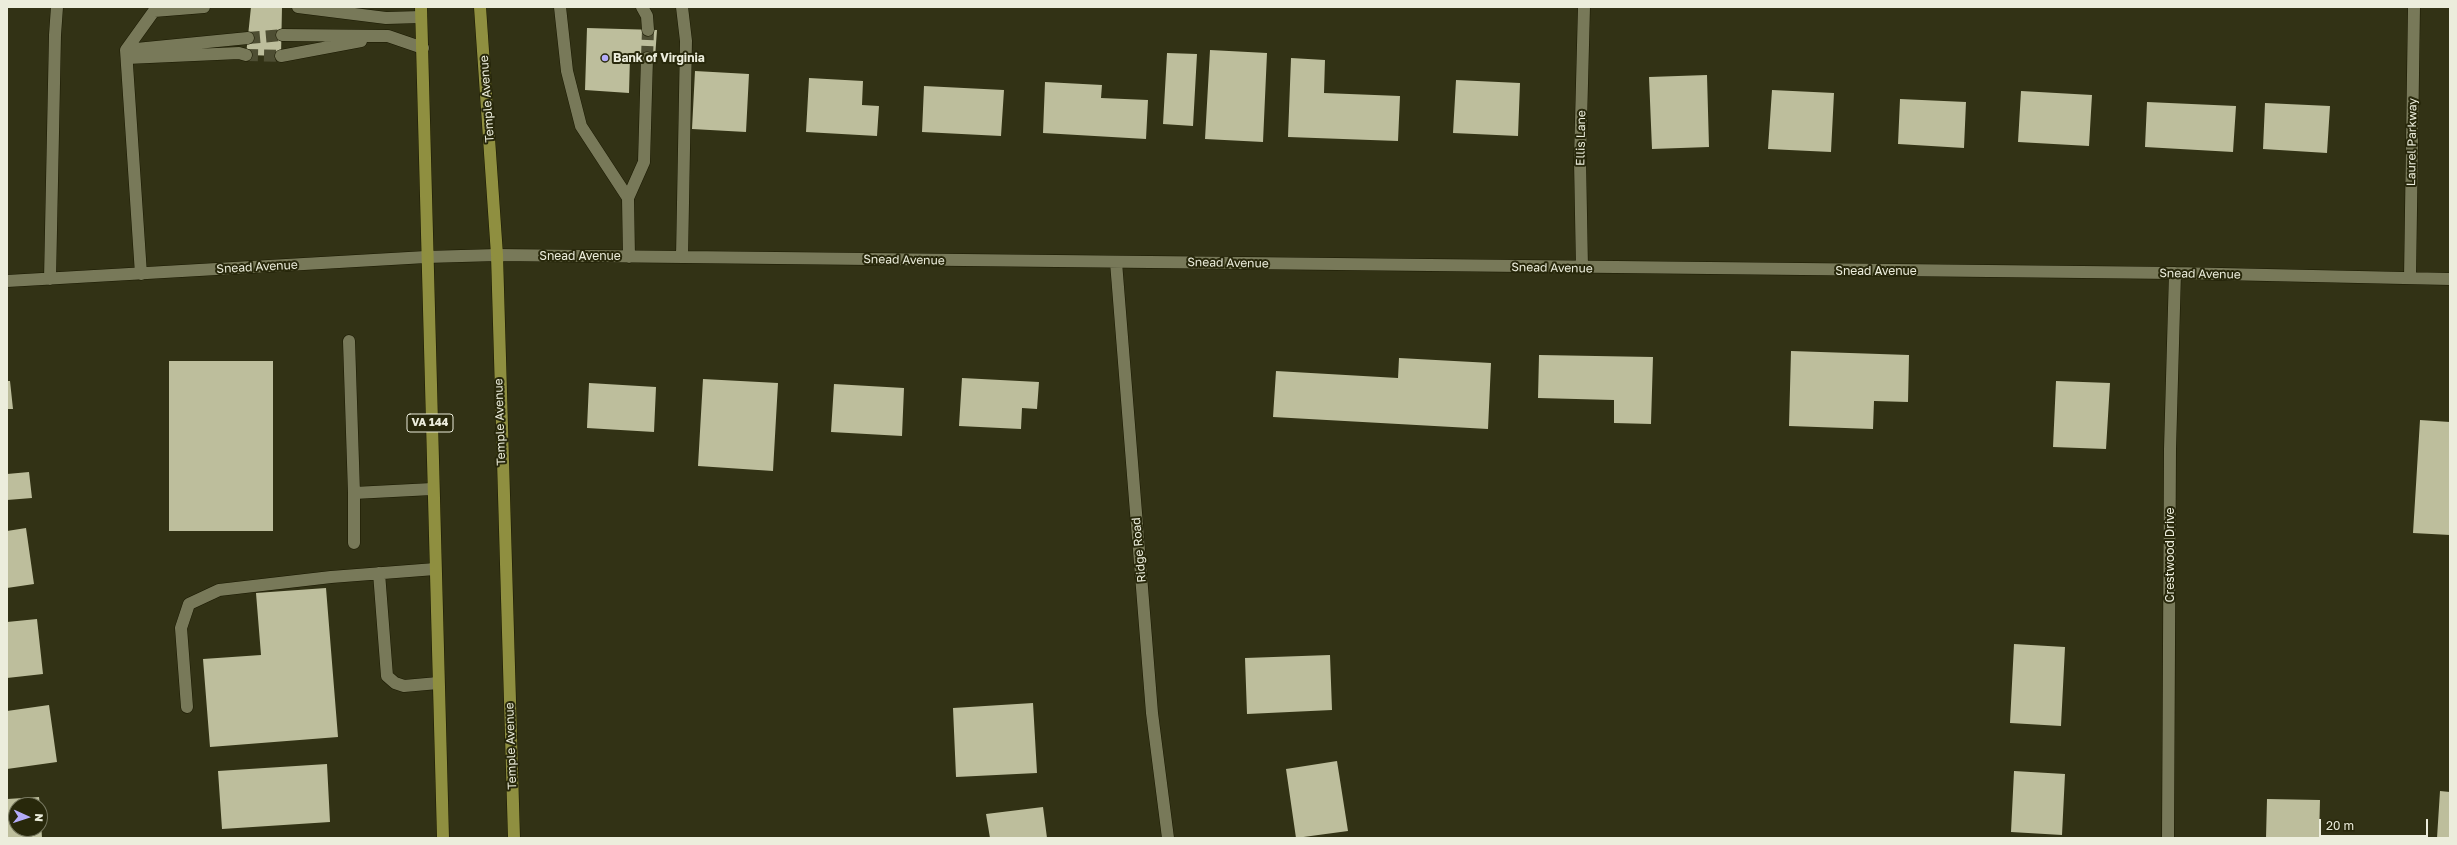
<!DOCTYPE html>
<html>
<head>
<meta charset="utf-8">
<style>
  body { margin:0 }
  #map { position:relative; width:2457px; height:845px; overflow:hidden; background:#323215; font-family:"Golos Text",sans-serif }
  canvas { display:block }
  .frame { position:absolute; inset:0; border:8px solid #eceddc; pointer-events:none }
  .north { position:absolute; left:8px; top:797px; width:40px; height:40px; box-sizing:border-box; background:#28280b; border:1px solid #76775f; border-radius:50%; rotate:93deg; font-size:11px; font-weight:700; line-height:16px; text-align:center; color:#eceddc }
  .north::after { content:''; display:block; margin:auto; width:14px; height:18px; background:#b4acf9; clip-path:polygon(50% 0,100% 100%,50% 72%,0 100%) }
  .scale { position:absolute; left:2319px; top:819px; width:109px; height:18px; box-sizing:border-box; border:2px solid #eceddc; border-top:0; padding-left:5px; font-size:12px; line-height:14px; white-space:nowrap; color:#eceddc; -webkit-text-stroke:3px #28280b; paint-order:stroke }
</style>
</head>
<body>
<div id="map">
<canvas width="2457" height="845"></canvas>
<div class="frame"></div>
<div class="north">N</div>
<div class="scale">20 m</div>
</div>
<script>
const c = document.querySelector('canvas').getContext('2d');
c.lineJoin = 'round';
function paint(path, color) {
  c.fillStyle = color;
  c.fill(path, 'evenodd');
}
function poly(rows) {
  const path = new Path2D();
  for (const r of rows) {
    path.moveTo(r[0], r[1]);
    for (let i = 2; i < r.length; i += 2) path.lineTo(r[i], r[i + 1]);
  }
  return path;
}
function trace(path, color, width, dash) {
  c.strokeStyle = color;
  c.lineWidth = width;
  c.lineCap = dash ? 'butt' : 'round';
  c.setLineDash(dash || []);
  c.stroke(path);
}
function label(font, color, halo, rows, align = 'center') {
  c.font = font + ' "Golos Text",sans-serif';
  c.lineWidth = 4;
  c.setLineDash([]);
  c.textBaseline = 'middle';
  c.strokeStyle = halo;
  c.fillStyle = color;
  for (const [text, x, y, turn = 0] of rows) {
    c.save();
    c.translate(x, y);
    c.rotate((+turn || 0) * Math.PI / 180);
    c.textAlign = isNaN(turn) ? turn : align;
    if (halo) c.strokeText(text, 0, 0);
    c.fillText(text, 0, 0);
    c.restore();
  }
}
const building = poly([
  [251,7,282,7,281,56,246,55],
  [587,28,657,30,655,58,630,57,629,93,585,90],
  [1210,50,1267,53,1263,142,1205,139],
  [1167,53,1197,54,1193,126,1163,124],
  [1291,58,1325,60,1324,93,1400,96,1398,141,1288,137],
  [695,71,749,74,746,132,692,129],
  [1707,75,1709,147,1652,149,1649,77],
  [809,78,863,81,862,105,879,106,877,136,806,132],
  [1456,80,1520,83,1518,136,1453,133],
  [1045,82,1102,85,1101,98,1148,100,1146,139,1043,133],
  [924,86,1004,90,1001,136,922,132],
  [1772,90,1834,93,1831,152,1768,149],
  [2021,91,2092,95,2089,146,2018,142],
  [1900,99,1966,102,1964,148,1898,144],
  [2147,102,2236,106,2233,152,2145,147],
  [2265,103,2330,106,2327,153,2263,149],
  [1791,351,1909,355,1908,402,1874,401,1873,429,1789,426],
  [1539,355,1653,357,1651,424,1614,423,1614,400,1538,398],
  [1399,358,1491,363,1488,429,1273,417,1276,371,1398,378],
  [169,361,273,361,273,531,169,531],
  [962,378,1039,382,1037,409,1022,408,1021,429,959,426],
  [703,379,778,383,773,471,698,466],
  [7,381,10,381,13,409,7,409],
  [2056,381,2110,383,2106,449,2053,447],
  [589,383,656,387,654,432,587,428],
  [834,384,904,388,902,436,831,432],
  [2420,420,2450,422,2450,535,2413,533],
  [29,472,32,498,7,500,7,474],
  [26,528,34,584,7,588,7,531],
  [326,588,338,737,210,747,203,659,261,655,256,593],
  [37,619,43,674,7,678,7,622],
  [2014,644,2065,647,2061,726,2010,723],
  [1330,655,1332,710,1247,714,1245,658],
  [1033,703,1037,773,956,777,953,708],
  [49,705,57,762,7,769,7,711],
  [1337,761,1348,831,1296,838,1286,769],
  [327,764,330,822,222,829,218,771],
  [2014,771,2065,774,2062,835,2011,832],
  [2440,791,2450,792,2450,838,2437,838],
  [39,797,40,805,16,805,16,829,40,829,41,821,42,838,7,838,7,799],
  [2267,799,2320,800,2319,838,2266,838],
  [1043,807,1047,838,990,838,986,814]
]);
const minorTunnel = poly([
  [248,38,282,35],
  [246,55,281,56],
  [647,58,648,30]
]);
const minor = poly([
  [298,7,386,18,421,17],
  [560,7,567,71,581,126,628,198,629,257],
  [642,7,647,16,648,30],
  [682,7,686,41,682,257],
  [282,35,388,36,423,48],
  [126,50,248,38],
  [281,56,361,41],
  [127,58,239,53,246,55],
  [628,198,644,162,647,58],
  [1116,262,1152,713,1168,838],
  [1582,268,1580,160,1584,7],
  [141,274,126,50,154,11,204,7],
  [2410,278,2414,7],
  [50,279,55,35,57,7],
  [7,281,426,257,497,255,2175,273,2450,279],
  [349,341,354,493,432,489],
  [354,493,354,543],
  [379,573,387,676,395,683,404,686,438,683],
  [187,707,181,628,189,604,219,590,331,577,435,569],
  [2168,838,2170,449,2175,273]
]);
const major = poly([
  [421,7,443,838],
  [480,7,497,255,514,838]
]);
const markers = [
  [605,58,4,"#b4acf9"]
];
const shields = [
  [430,423,46]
];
const shieldNames = [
  ["VA 144",430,423]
];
const poiNames = [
  ["Bank of Virginia",613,58]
];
const streetNames = [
  ["Temple Avenue",487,99,-94],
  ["Ellis Lane",1581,138,-89],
  ["Laurel Parkway",2412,142,-89],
  ["Snead Avenue",580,256],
  ["Snead Avenue",904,260,1],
  ["Snead Avenue",1228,263,1],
  ["Snead Avenue",257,267,-3],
  ["Snead Avenue",1552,268,1],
  ["Snead Avenue",1876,271],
  ["Snead Avenue",2200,274,1],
  ["Temple Avenue",500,422,-92],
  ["Ridge Road",1139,550,-95],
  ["Crestwood Drive",2170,555,-90],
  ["Temple Avenue",511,746,-92]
];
paint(building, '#bdbe9c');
trace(minorTunnel, '#4e4e33', 12, [12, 6]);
trace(minor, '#1a1900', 13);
trace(major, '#1a1900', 13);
trace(minor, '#787959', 12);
trace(major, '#8f8f40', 12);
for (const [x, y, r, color] of markers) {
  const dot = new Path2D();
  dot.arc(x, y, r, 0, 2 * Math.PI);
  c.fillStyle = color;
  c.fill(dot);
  trace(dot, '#28280b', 1.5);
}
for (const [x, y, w] of shields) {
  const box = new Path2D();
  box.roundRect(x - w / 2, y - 9, w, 18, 3);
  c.fillStyle = '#28280b';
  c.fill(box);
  trace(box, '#eceddc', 1);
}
label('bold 11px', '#eceddc', null, shieldNames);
label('bold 12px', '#eceddc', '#28280b', poiNames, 'left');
label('12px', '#eceddc', '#28280b', streetNames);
</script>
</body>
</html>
